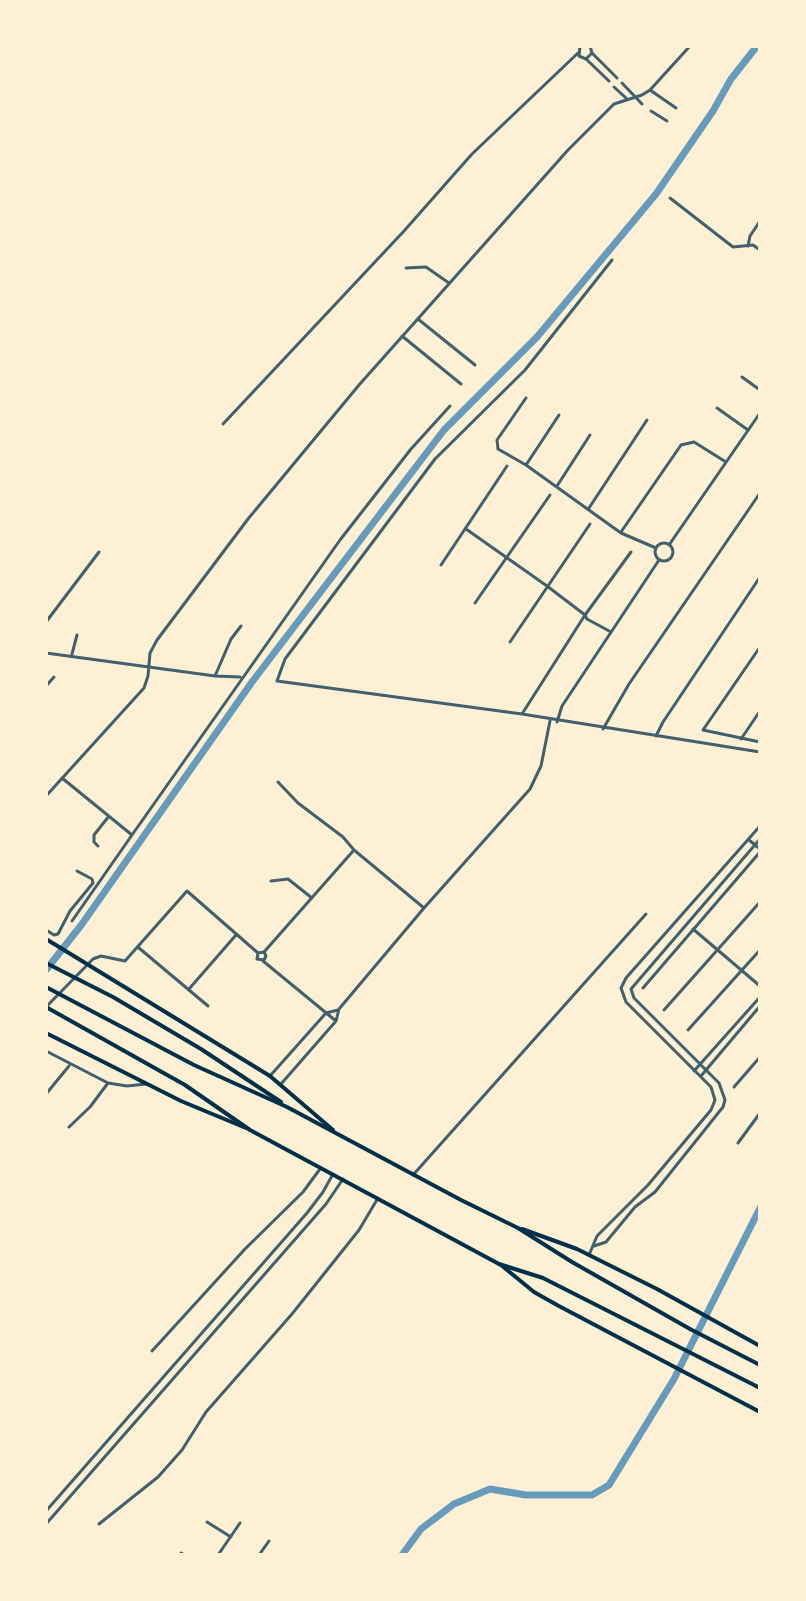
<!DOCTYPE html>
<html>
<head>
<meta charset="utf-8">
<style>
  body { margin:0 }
  #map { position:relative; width:806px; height:1601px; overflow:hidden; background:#fdf0d5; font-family:Ubuntu,sans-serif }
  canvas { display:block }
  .frame { position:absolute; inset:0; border:48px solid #fdf0d5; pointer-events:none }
</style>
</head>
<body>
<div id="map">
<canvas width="806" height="1601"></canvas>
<div class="frame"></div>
</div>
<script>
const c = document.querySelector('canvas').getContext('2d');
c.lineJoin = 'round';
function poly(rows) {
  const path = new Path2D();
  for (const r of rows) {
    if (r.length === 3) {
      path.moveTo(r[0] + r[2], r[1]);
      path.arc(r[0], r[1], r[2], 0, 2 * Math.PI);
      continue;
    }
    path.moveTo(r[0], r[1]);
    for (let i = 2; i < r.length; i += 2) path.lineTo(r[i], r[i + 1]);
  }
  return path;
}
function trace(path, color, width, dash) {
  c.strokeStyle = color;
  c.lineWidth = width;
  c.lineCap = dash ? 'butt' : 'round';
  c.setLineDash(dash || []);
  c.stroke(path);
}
const canal = poly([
  [46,970,82,924,252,682,444,430,537,337,656,194,713,111,731,79,757,46],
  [402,1555,421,1529,454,1504,490,1489,526,1495,592,1495,609,1485,674,1379,760,1208]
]);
const minor = poly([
  [580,46,579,56,586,59,609,81],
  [592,53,617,78],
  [586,59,592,53,590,46],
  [622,83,642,104],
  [614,87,626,98],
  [650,90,676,108],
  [651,111,667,121],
  [670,198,733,247,753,245,760,250],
  [748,246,750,236,760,221],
  [612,260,525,370,435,459,285,659,277,681,522,714,760,752],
  [406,268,426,267,449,283],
  [418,319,475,365],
  [402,336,461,384],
  [742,377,760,390],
  [526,398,497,440,498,449,526,465,621,533,656,548],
  [717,408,748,430],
  [223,424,404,231,472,154,578,53],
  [526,465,559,415],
  [557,486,590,435],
  [589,508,647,420],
  [466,529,547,586,585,615,587,619,611,632],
  [621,532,681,445,694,442,726,462],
  [664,552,9],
  [669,545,760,413],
  [441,565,507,466],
  [475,603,550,495],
  [46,622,99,552],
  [510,642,590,524],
  [760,647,703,730,760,742],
  [46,653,215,676,240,677],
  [72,654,77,635],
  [215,676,231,639,241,626],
  [46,686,54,677],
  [522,714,585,615,631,552],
  [557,722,562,706,659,560],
  [603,729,629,684,760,493],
  [656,736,663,722,760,577],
  [741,739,760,711],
  [62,778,132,835,72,921],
  [278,782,298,803,343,837,354,850],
  [46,796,144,688,148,676,150,653,157,640,248,519,359,385,568,150,614,104,642,95,650,90,690,46],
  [132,835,340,540,411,449,450,406],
  [749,840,760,849],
  [98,846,94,842,94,835,109,816],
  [271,881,288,879,312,898],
  [693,929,760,986],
  [46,930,54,935,58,934,70,911,93,883,92,879,77,871],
  [139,948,208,1006],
  [264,952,354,850,424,908],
  [263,961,336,1021],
  [643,988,760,852],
  [189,989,236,935],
  [46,1007,93,959,101,956,125,961,187,891,258,953,264,952,266,956,264,960,257,959,258,953],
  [664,1010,760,902],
  [688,1030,760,950],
  [46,1051,108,1083,127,1086,146,1084],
  [694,1071,760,997],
  [270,1076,326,1013,338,1010],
  [701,1076,760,1006],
  [281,1084,336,1021,339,1009,424,908,530,789,541,766,550,721],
  [734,1087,760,1057],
  [46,1094,69,1066],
  [69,1127,90,1107,108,1083],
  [738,1143,760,1113],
  [413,1175,646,914],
  [594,1246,606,1242,635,1207,655,1192,723,1107,725,1100,719,1083,634,998,631,989,760,839],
  [589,1255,597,1236,648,1185,711,1110,715,1100,711,1087,626,1002,621,988,626,978,760,826],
  [152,1351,245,1249,303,1192,320,1169],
  [46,1511,307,1213,323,1192,333,1174],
  [207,1522,231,1537],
  [46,1524,326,1204,343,1179],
  [99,1524,158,1477,182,1450,206,1412,292,1314,359,1230,378,1198],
  [181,1553,184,1555],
  [218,1555,240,1523],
  [259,1555,269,1541]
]);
const secondary = poly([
  [46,963,113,997,201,1049,281,1102],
  [46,1033,181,1101,246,1128],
  [522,1229,577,1249,657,1289,760,1346],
  [501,1265,534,1292,557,1305,760,1412]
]);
const primary = poly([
  [46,939,270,1076,333,1130]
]);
const trunk = poly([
  [46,987,194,1065,287,1107,461,1200,518,1228,572,1262,690,1329,760,1365],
  [46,1007,185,1085,250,1130,499,1264,543,1278,760,1388]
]);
trace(canal, '#669bbc', 7);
trace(minor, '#3f606c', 3);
trace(secondary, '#003049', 4);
trace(primary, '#003049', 4);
trace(trunk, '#003049', 4);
</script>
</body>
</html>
